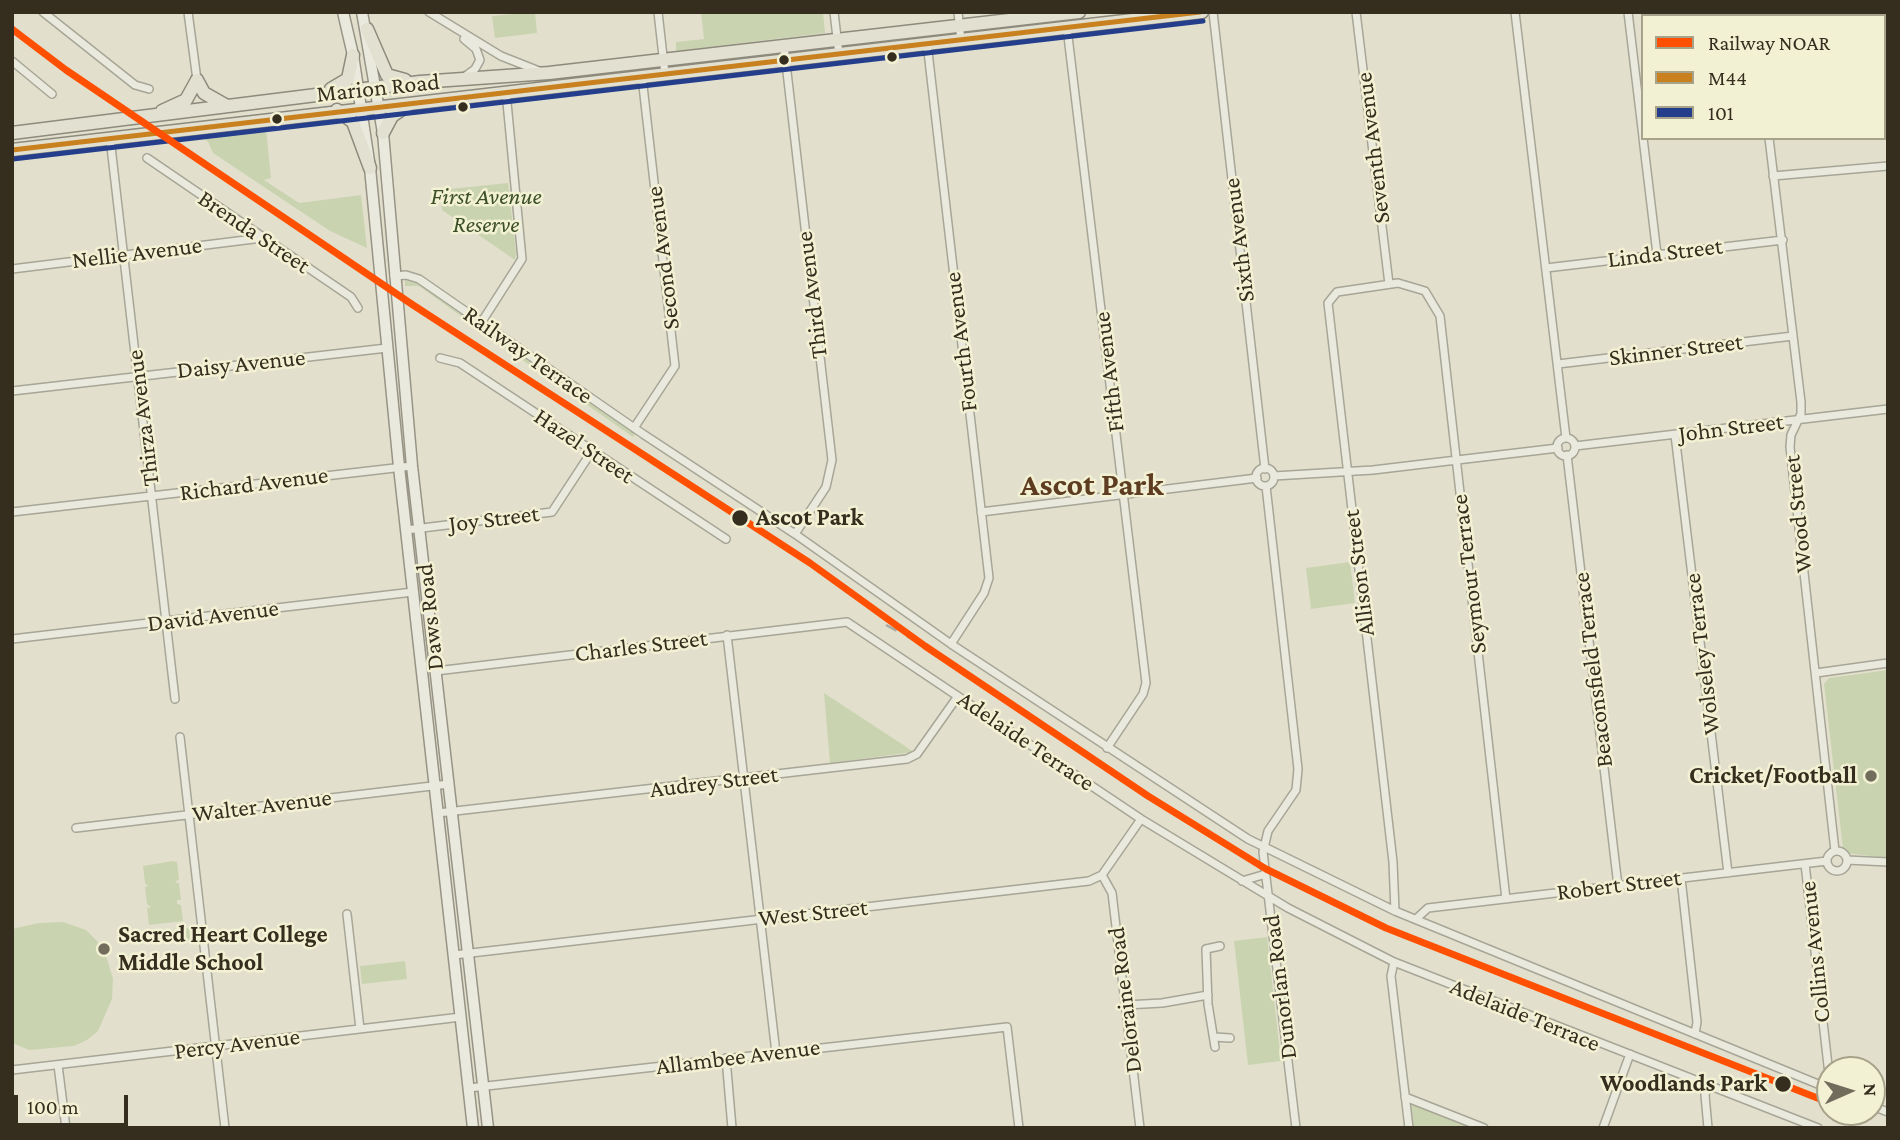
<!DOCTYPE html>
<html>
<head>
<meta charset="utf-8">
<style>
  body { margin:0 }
  #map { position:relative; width:1900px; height:1140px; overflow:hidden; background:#e2e0cd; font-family:"Crimson Pro",serif }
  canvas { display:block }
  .frame { position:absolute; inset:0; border:14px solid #352e1f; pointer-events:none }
  .legend { position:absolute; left:1641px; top:14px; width:245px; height:126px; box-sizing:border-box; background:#f3f1d3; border:2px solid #a7a38b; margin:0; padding:9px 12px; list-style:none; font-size:21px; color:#352e1f }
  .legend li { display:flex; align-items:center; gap:14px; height:35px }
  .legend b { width:35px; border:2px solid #a7a38b }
  .north { position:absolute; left:1816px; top:1056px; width:70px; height:70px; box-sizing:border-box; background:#f3f1d3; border:2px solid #a7a38b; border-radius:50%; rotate:87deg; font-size:19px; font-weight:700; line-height:28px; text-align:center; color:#352e1f }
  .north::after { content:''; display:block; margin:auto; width:24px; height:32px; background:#726c5c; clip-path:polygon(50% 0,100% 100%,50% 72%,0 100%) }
  .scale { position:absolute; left:14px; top:1095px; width:114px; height:32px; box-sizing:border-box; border:4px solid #352e1f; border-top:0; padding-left:9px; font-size:21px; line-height:24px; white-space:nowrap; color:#352e1f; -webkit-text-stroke:5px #f3f1d3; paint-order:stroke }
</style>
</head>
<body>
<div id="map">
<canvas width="1900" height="1140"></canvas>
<div class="frame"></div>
<ul class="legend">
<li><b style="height:9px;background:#fe5000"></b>Railway NOAR</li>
<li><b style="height:9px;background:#c8811e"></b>M44</li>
<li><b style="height:9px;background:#243e8c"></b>101</li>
</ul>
<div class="north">N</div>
<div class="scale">100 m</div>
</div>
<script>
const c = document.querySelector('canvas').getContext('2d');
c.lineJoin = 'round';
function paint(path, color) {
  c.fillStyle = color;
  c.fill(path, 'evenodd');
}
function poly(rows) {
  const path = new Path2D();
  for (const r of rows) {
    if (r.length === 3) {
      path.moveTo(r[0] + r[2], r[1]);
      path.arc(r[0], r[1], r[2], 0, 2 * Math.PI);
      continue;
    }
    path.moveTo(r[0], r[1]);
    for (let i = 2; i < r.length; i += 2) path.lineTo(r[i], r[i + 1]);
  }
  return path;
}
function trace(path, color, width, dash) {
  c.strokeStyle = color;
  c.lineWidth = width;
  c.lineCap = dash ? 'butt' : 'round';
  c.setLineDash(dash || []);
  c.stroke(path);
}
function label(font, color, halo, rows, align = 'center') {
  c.font = font + ' "Crimson Pro",serif';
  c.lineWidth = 5;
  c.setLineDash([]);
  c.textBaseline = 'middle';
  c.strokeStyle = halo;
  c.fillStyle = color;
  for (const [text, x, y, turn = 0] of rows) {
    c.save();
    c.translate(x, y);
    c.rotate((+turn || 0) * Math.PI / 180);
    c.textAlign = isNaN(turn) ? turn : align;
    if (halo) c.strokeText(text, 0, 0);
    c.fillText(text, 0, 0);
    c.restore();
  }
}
const green = poly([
  [535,12,537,33,495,38,492,16],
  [701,12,823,12,825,33,676,51,676,42,704,39],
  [266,129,271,178,264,180,299,203,361,195,367,248,330,231,213,153,208,142,201,136],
  [508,183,516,253,515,260,442,210,440,190],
  [405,280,421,285,569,388,567,392,419,286,405,286],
  [575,392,636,433,633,437,573,395],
  [1350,562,1355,603,1311,609,1306,568],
  [1888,670,1888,858,1846,853,1843,849,1824,684,1829,678],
  [824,693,914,752,830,763],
  [173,861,177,862,179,879,175,883,179,883,181,900,177,900,177,904,181,905,183,921,149,925,147,908,151,907,147,904,145,887,148,886,145,883,143,866],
  [63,922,86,930,97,941,107,959,113,979,112,999,98,1031,87,1040,74,1046,29,1050,12,1043,12,929,39,923],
  [189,928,190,940,165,942,164,931],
  [1267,937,1281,1061,1248,1065,1234,941],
  [405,961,407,979,362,984,360,966],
  [1411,1102,1475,1128,1414,1128]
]);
const street = poly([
  [43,12,135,85,149,89],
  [188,12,197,80],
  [429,12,501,56,539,71],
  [658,12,665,74],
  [834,12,839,55],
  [958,12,961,41],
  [1213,12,1265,469],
  [1356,12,1389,284],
  [1515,12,1566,438],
  [1628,12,1643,137],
  [1755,12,1755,16],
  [1884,16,1888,48],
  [1067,28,1146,683,1143,694,1107,748],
  [464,39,476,49,480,60,475,69,464,77],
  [927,43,989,578,984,593,951,644],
  [784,46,832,460,826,487,795,534],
  [12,61,52,94],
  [110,138,175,699],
  [1643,138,1657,254],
  [1769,138,1801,402,1801,414,1791,435,1790,447,1835,851],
  [147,158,351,297,358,308],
  [1773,176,1888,166],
  [1546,268,1783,240],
  [12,269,262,238],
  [394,276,406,275,419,279,643,434,795,534,951,644,1248,839,1395,911,1830,1089],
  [481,323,522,259,506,92],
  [440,358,460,363,726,539],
  [1558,364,1793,336],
  [12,391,387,348],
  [634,428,675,366,642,77],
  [1675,435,1728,873],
  [1566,447,9],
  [1575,446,1888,409],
  [1567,455,1618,886],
  [1265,477,9],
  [1274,476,1373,470,1558,448],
  [1266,486,1298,769,1296,790,1268,831,1263,852,1296,1128],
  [12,512,412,466],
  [981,512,1257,478],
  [406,530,552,512,592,451],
  [727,635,776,1053],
  [12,639,413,592],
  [436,671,847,622,1141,819,1288,908,1394,962,1818,1128],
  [1816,673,1888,663],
  [180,737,225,1128],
  [438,813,907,759,917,754,958,696],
  [76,828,449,784],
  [1837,861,10],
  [1847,860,1888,862],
  [1805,864,1830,1083],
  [1102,875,1112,893,1140,1128],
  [1681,878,1697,1022,1695,1034],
  [1242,881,1266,874],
  [1395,911,1393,862,1328,303,1337,292,1398,283,1425,291,1440,316,1506,899],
  [347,914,360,1029],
  [1416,919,1428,908,1827,861],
  [454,955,1089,881,1102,875,1141,819],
  [1394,962,1391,976,1409,1128],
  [1126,1005,1162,1003,1208,995],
  [1214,1037,1230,1038],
  [1215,1047,1208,1004,1206,949,1220,946],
  [726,1058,732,1128],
  [58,1065,66,1128],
  [12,1070,461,1017],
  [1708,1084,1705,1095,1708,1128],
  [469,1088,1007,1027,1019,1128],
  [1405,1097,1484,1128],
  [1872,1106,1888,1112],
  [1603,1128,1630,1054]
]);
const secondary = poly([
  [343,12,353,55,370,168,399,467,473,1128],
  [362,12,383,133,412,466,488,1128]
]);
const primary = poly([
  [367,29,387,75,405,80],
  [197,80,204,93,227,106],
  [331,89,348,79,353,55],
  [337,110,353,122,370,168],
  [162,111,186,100,197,80],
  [12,133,420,82,549,73,1079,12],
  [383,133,392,116,408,105],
  [12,150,1202,12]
]);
const rail = poly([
  [886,625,925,646]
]);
const bus1 = poly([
  [12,150,1200,12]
]);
const bus2 = poly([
  [13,159,1203,21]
]);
const rail1 = poly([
  [12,29,66,70,413,305,810,563,925,646,1148,796,1266,869,1386,928,1830,1103]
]);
const markers = [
  [892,57,6,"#352e1f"],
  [784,60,6,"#352e1f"],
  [463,107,6,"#352e1f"],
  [277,119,6,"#352e1f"],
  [740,518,9,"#352e1f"],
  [1871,776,7,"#726c5c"],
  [104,949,7,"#726c5c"],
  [1783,1084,9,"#352e1f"]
];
const streetNames = [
  ["Marion Road",378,88,-6],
  ["Seventh Avenue",1373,148,-97],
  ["Brenda Street",254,232,34],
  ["Sixth Avenue",1239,240,-97],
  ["Nellie Avenue",137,253,-7],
  ["Linda Street",1665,253,-7],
  ["Second Avenue",663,258,-97],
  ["Third Avenue",812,295,-97],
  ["Fourth Avenue",961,342,-97],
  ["Skinner Street",1676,350,-7],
  ["Railway Terrace",528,355,35],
  ["Daisy Avenue",241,364,-6],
  ["Fifth Avenue",1109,372,-97],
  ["Thirza Avenue",143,418,-97],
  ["John Street",1731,428,-7],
  ["Hazel Street",584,446,34],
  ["Richard Avenue",254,484,-7],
  ["Wood Street",1798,514,-96],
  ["Joy Street",494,519,-7],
  ["Allison Street",1359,573,-97],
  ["Seymour Terrace",1469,574,-97],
  ["David Avenue",213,616,-7],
  ["Daws Road",430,617,-96],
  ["Charles Street",641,646,-7],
  ["Wolseley Terrace",1702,654,-97],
  ["Beaconsfield Terrace",1593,670,-97],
  ["Adelaide Terrace",1026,741,34],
  ["Audrey Street",714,782,-7],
  ["Walter Avenue",262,806,-7],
  ["Robert Street",1619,885,-7],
  ["West Street",813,913,-6],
  ["Collins Avenue",1815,952,-96],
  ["Dunorlan Road",1280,987,-97],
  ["Deloraine Road",1125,1000,-97],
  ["Adelaide Terrace",1525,1015,22],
  ["Percy Avenue",237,1044,-7],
  ["Allambee Avenue",738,1057,-7]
];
const parkNames = [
  ["First Avenue",486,197],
  ["Reserve",486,225]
];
const stopNames = [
  ["Ascot Park",756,518],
  ["Woodlands Park",1767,1084,"right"]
];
const poiNames = [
  ["Cricket/Football",1857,776],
  ["Sacred Heart College",118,935,"left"],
  ["Middle School",118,963,"left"]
];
const districtNames = [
  ["Ascot Park",1092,485]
];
paint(green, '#cad3b0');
trace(street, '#a7a596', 10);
trace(secondary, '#979486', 13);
trace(primary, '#8d8a7d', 15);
trace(street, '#eae9dd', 7);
trace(secondary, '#eae9dd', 10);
trace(primary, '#e2e0d0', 12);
trace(rail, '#aaa89e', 2.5, [12, 12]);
trace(bus1, '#c8811e', 5);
trace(bus2, '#243e8c', 5);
trace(rail1, '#fe5000', 7);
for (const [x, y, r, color] of markers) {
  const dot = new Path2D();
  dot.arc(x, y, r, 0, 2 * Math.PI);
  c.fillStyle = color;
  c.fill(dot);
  trace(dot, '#f3f1d3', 2.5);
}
label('24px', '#352e1f', '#f3f1d3', streetNames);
label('italic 24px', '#3c5027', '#f3f1d3', parkNames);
label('bold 24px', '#352e1f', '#f3f1d3', stopNames, 'left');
label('bold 24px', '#352e1f', '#f3f1d3', poiNames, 'right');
label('bold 32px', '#5e3c21', '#f3f1d3', districtNames);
</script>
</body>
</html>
